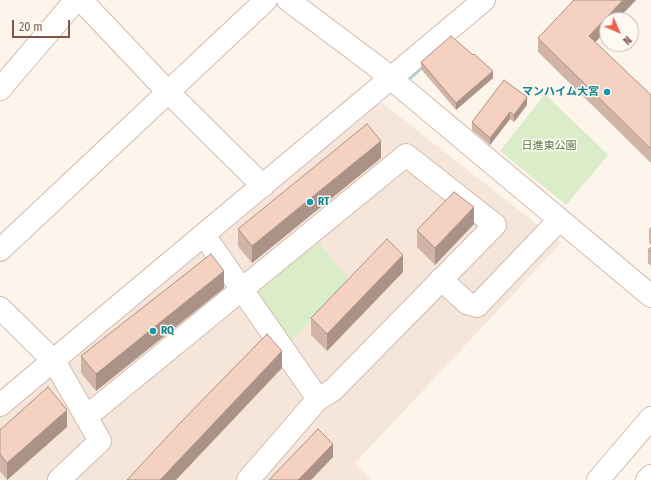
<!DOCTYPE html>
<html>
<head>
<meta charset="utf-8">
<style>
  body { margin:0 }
  #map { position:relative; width:651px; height:480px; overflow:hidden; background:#fdf5eb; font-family:"Fira Sans Condensed",sans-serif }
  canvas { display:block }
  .north { position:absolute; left:599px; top:12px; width:40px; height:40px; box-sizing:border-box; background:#fff9f3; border:1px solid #cab9b0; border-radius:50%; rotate:135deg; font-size:11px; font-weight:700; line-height:16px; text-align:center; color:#7b584c }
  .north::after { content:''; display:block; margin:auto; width:14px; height:18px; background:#eb624c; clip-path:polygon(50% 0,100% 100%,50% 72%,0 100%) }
  .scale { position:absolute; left:12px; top:20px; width:58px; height:18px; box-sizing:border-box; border:2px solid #7b584c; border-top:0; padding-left:5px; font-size:12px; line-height:14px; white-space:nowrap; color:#7b584c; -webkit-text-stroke:3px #fff9f3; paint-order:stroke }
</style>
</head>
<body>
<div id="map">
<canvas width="651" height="480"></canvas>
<div class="north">N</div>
<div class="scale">20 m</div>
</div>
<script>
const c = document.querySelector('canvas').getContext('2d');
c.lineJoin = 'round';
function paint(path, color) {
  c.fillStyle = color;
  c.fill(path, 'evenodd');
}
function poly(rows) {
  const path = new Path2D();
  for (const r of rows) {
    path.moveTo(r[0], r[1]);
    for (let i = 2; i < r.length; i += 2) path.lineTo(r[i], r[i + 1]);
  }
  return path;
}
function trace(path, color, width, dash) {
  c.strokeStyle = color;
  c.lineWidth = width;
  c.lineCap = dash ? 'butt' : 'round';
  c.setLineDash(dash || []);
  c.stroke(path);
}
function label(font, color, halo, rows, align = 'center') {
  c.font = font + ' "Fira Sans Condensed","Noto Sans JP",sans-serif';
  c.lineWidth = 3;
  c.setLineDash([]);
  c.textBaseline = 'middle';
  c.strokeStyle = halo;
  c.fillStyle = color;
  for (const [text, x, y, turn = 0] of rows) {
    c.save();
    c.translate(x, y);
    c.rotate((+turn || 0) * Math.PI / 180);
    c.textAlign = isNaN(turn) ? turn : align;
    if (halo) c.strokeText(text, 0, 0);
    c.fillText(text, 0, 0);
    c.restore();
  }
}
const residential = poly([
  [382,103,561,243,355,463,372,480,0,480,0,408,368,105]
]);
const green = poly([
  [545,94,608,155,566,205,500,151],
  [319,242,349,281,287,346,252,296]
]);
const stream = poly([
  [406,80,424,64]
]);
const minor = poly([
  [81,0,168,92,263,186],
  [288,0,376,66,651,296],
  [0,89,76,0],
  [204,235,318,399,248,480],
  [0,250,266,0],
  [441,279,467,303,477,306,559,220],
  [0,308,54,361,100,441,59,480],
  [0,405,484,0],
  [86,417,406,155,495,225,333,390,318,399],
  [598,480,651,418],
  [647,480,651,476]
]);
const wall = poly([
  [574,0,636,0,595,42,651,95,651,163,538,52,538,38],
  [421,62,493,78,456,110,421,69],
  [527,105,514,122,510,119,490,145,472,130,472,122],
  [381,158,252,263,238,246,238,229],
  [474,224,435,265,417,247,417,230],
  [651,227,651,245,649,243,649,229],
  [651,247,651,266,648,263,648,250],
  [403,272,327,351,311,335,311,318],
  [224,288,96,391,81,373,81,356],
  [67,427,7,480,0,471,0,430]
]);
const shadedWall = poly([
  [623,0,636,0,617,20,607,20,607,30,589,49,589,36],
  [493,71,493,78,456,110,456,103],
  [527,97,527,105,514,122,514,115],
  [510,112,510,119,490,145,490,138],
  [381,141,381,158,252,263,252,246],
  [474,207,474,224,435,265,435,248],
  [403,255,403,272,327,351,327,334],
  [224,271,224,288,96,391,96,374],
  [282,351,282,368,176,480,160,480],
  [67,410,67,427,7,480,7,463],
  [333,444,333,457,311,480,298,480]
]);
const building = poly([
  [574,0,623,0,589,36,651,95,651,149,538,38,574,0],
  [451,36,473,55,474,54,493,71,456,103,421,62,451,36],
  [504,80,527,97,514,115,510,112,490,138,472,122,504,80],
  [367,124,381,141,252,246,238,229,367,124],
  [454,192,474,207,435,248,417,230,454,192],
  [387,239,403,255,327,334,311,318,387,239],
  [651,247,651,252,648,250,651,247],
  [211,254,224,271,96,374,81,356,211,254],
  [267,334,282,351,160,480,127,480,180,423,267,334],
  [48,387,67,410,7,463,0,454,0,430,48,387],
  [318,429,333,444,298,480,269,480,318,429]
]);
const markers = [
  [607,92,4,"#0f9aa8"],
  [310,202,4,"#0f9aa8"],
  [153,331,4,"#0f9aa8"]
];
const cultureNames = [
  ["マンハイム大宮",599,92,"right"],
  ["RT",318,202],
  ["RQ",161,331]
];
const parkNames = [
  ["日進東公園",549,146]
];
paint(residential, '#f6e6d9');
paint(green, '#daedc8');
trace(stream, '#a3d8db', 6);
trace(minor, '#d2bbaf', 24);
trace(minor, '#fff', 22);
paint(wall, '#d2b4a6');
paint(shadedWall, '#ab9287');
paint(building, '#f4d1c1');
trace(building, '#ab9287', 1);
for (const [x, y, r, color] of markers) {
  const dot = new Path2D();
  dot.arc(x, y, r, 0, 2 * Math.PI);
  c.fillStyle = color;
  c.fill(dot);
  trace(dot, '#fff9f3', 1.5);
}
label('bold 11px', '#0d838f', '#fff9f3', cultureNames, 'left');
label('11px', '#577b40', '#fff9f3', parkNames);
</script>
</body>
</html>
